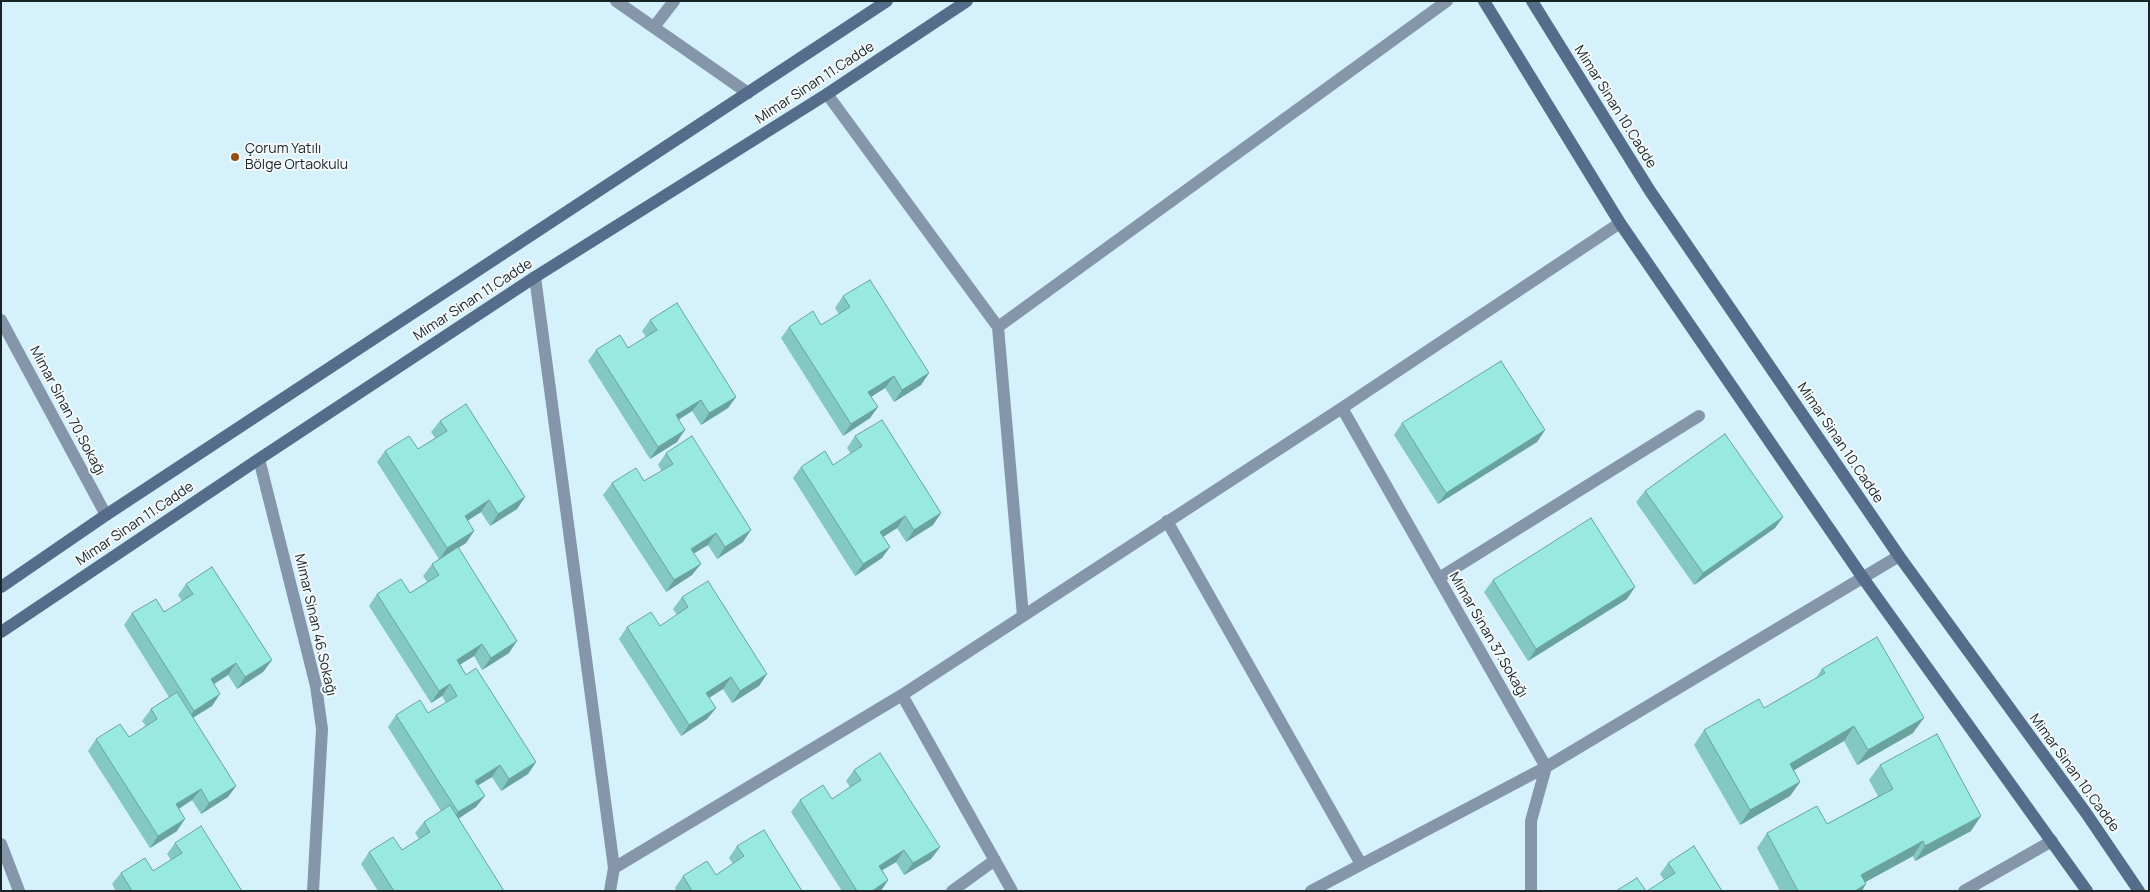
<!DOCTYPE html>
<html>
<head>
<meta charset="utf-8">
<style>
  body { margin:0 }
  #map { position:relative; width:2150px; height:892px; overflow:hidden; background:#d4f1fc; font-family:Manrope,sans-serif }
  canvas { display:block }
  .frame { position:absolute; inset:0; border:2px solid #192427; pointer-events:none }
</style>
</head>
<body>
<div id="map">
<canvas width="2150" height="892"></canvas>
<div class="frame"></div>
</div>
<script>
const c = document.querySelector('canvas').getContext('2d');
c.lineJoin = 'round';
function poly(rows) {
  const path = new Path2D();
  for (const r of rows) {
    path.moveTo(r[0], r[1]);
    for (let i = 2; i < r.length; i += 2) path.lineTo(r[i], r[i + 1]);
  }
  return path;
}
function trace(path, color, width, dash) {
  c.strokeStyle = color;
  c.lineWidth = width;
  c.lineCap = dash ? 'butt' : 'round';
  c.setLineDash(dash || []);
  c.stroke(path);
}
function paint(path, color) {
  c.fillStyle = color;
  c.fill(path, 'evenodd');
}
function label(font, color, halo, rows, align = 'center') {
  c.font = font + ' Manrope,sans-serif';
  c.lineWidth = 4;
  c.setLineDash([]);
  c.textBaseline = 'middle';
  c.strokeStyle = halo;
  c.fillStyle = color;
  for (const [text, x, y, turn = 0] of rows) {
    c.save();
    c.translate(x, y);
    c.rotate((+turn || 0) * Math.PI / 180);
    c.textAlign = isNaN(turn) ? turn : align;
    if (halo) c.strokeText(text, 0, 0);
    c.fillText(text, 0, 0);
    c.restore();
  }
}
const street = poly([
  [616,1,748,93],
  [654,27,674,1],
  [827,94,998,327,1023,616],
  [535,277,614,868,610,891],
  [1,320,106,515],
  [998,327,1447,1],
  [1342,408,1546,767,1531,821,1531,891],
  [259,459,316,686,322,729,313,891],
  [1167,521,1361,864],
  [1439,578,1699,416],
  [902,695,1012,891],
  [1,844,19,891],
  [614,868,902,695,1342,408,1620,223],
  [952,891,995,860],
  [1311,891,1546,767,1899,556],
  [1964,891,2052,841]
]);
const secondary = poly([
  [1484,1,1620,223,1863,578,2087,891],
  [1532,1,1650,191,1899,556,2086,813,2139,891],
  [1,587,106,515,887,1],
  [1,632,259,459,535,277,827,94,967,1]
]);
const wall = poly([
  [843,296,929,373,921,385,894,402,885,388,871,397,878,407,870,418,843,436,781,338,789,327,821,325,839,314,835,308],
  [650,320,736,397,728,408,701,425,692,411,678,420,677,442,650,459,588,361,596,350,628,348,646,337,642,331],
  [440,421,525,497,517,509,490,526,481,512,467,521,474,531,466,543,458,548,509,653,482,670,474,656,460,664,466,675,536,762,528,774,501,791,492,777,478,785,476,807,458,819,504,891,378,891,361,864,369,852,402,850,419,839,415,833,424,822,441,811,388,727,396,715,428,713,446,703,442,696,431,703,369,606,377,594,410,593,427,582,423,576,432,564,439,559,377,462,385,451,418,449,435,438,431,432],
  [1402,423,1545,430,1537,442,1438,504,1394,435],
  [855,436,941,513,933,525,906,542,897,528,883,537,882,558,855,576,793,478,801,467,833,465,851,454,847,448],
  [666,453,743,542,717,559,708,545,694,553,692,575,666,592,603,495,612,483,644,481,662,471,658,465],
  [1645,491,1783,517,1775,528,1694,585,1636,502],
  [1493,580,1627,599,1528,661,1484,592],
  [186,584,272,660,263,672,237,689,228,675,214,684,212,706,193,718,236,786,228,797,201,814,192,800,179,809,177,831,150,848,88,751,96,739,129,737,146,726,142,721,151,709,169,697,124,625,132,613,164,612,182,601,178,595],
  [682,597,767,674,759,686,732,703,723,689,709,698,716,708,707,719,681,736,619,639,627,627,660,626,677,615,673,609],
  [1822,669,1913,733,1857,765,1844,741,1794,770,1800,782,1790,796,1740,825,1694,745,1704,730,1764,708,1816,678],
  [1880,765,1971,831,1915,861,1913,856,1865,882,1862,891,1780,891,1757,848,1767,833,1827,824,1878,796,1869,780],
  [854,770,940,847,931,859,904,875,896,862,882,870,888,880,881,891,842,891,791,812,800,800,832,799,850,787,846,781],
  [175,843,242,891,116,891,112,884,121,873,153,871,171,860,167,854],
  [737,846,802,891,676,891,675,888,683,876,716,875,733,864,729,858],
  [1668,863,1722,891,1664,880,1660,874]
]);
const shadedWall = poly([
  [929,373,921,385,894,402,902,390],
  [894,376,885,388,860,404,868,392],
  [736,397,728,408,701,425,709,413],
  [701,400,692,411,667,427,676,415],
  [878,407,870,418,843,436,851,424],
  [685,430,677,442,650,459,658,447],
  [1545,430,1537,442,1438,504,1446,493],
  [525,497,517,509,490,526,498,514],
  [489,500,481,512,456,528,465,516],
  [941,513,933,525,906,542,914,530],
  [905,516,897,528,872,544,880,532],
  [1783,517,1775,528,1694,585,1703,573],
  [751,530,743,542,717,559,725,547],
  [474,531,466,543,439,560,447,548],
  [716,533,708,545,683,560,691,549],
  [890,547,882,558,855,576,863,564],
  [701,564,692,575,666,592,674,580],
  [1635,587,1627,599,1528,661,1536,649],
  [517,641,509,653,482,670,491,658],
  [482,644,474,656,448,672,457,660],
  [272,660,263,672,237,689,245,677],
  [236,663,228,675,203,691,211,679],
  [767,674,759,686,732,703,740,691],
  [731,677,723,689,698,705,706,693],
  [450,684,442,696,431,703,439,691],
  [220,694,212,706,185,722,194,711],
  [716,708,707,719,681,736,689,725],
  [1924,718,1913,733,1857,765,1868,750],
  [1854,726,1844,741,1779,779,1790,764],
  [536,762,528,774,501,791,509,779],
  [500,765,492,777,467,792,475,781],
  [1800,782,1790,796,1740,825,1750,810],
  [236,786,228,797,201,814,209,803],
  [201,789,192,800,167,816,176,804],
  [485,796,476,807,450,824,458,812],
  [1981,816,1971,831,1915,861,1925,846],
  [185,819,177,831,150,848,158,836],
  [1923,841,1913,856,1851,890,1861,875],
  [940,847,931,859,904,875,913,863],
  [904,850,896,862,871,877,879,866],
  [888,880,881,891,872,891],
  [1866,884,1862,891,1855,891]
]);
const building = poly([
  [870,280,929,373,902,390,894,376,868,392,878,407,851,424,789,327,813,311,821,325,850,307,843,296,870,280],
  [677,303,736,397,709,413,701,400,676,415,685,430,658,447,596,350,620,335,628,348,657,330,650,320,677,303],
  [1501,361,1545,430,1446,493,1402,423,1501,361],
  [466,404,525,497,498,514,489,500,465,516,474,531,447,548,385,451,409,436,418,449,447,431,440,421,466,404],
  [882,420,941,513,914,530,905,516,880,532,890,547,863,564,801,467,825,451,833,465,862,446,855,436,882,420],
  [1725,434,1783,517,1703,573,1645,491,1725,434],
  [692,436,751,530,725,547,716,533,691,549,701,564,674,580,612,483,636,468,644,481,673,464,666,453,692,436],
  [1591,518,1635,587,1536,649,1493,580,1591,518],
  [458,547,517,641,491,658,482,644,457,660,466,675,476,668,536,762,509,779,500,765,475,781,485,796,458,812,396,715,420,700,428,713,457,696,450,684,439,691,377,594,401,579,410,593,439,575,432,564,458,547],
  [212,567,272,660,245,677,236,663,211,679,220,694,194,711,132,613,156,599,164,612,193,594,186,584,212,567],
  [708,581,767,674,740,691,731,677,706,693,716,708,689,725,627,627,651,612,660,626,688,607,682,597,708,581],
  [1877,637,1924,718,1868,750,1854,726,1790,764,1800,782,1750,810,1704,730,1759,699,1764,708,1825,673,1822,669,1877,637],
  [177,692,236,786,209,803,201,789,176,804,185,819,158,836,96,739,120,724,129,737,157,719,151,709,177,692],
  [1937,734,1981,816,1925,846,1923,841,1861,875,1866,884,1855,891,1798,891,1767,833,1817,806,1827,824,1893,789,1880,765,1937,734],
  [880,753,940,847,913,863,904,850,879,866,888,880,872,891,857,891,800,800,823,785,832,799,861,780,854,770,880,753],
  [450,805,504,891,394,891,369,852,393,837,402,850,430,832,424,822,450,805],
  [201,826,242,891,132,891,121,873,145,858,153,871,182,853,175,843,201,826],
  [764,830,802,891,692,891,683,876,707,861,716,875,744,856,737,846,764,830],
  [1694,846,1722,891,1647,891,1675,873,1668,863,1694,846],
  [1637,878,1646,891,1616,891,1637,878]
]);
const markers = [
  [235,157,5,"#905116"]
];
const streetNames = [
  ["Mimar Sinan 11.Cadde",815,83,-33],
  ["Mimar Sinan 10.Cadde",1615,107,58],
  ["Mimar Sinan 11.Cadde",473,300,-33],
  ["Mimar Sinan 70.Sokağı",67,411,62],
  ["Mimar Sinan 10.Cadde",1840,443,56],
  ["Mimar Sinan 11.Cadde",135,524,-34],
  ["Mimar Sinan 46.Sokağı",315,625,77],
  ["Mimar Sinan 37.Sokağı",1488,635,60],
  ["Mimar Sinan 10.Cadde",2074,773,54]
];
const poiNames = [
  ["Çorum Yatılı",245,149],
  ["Bölge Ortaokulu",245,165]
];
trace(street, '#8596aa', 12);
trace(secondary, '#556d8a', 12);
paint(wall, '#83c8c2');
paint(shadedWall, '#6aa39e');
paint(building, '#98e9e1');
trace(building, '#6aa39e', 1);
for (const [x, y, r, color] of markers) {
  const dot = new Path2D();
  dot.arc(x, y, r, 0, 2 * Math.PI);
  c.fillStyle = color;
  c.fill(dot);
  trace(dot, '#f4fafc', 2);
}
label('14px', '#192427', '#f4fafc', streetNames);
label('14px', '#192427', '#f4fafc', poiNames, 'left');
</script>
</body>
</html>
